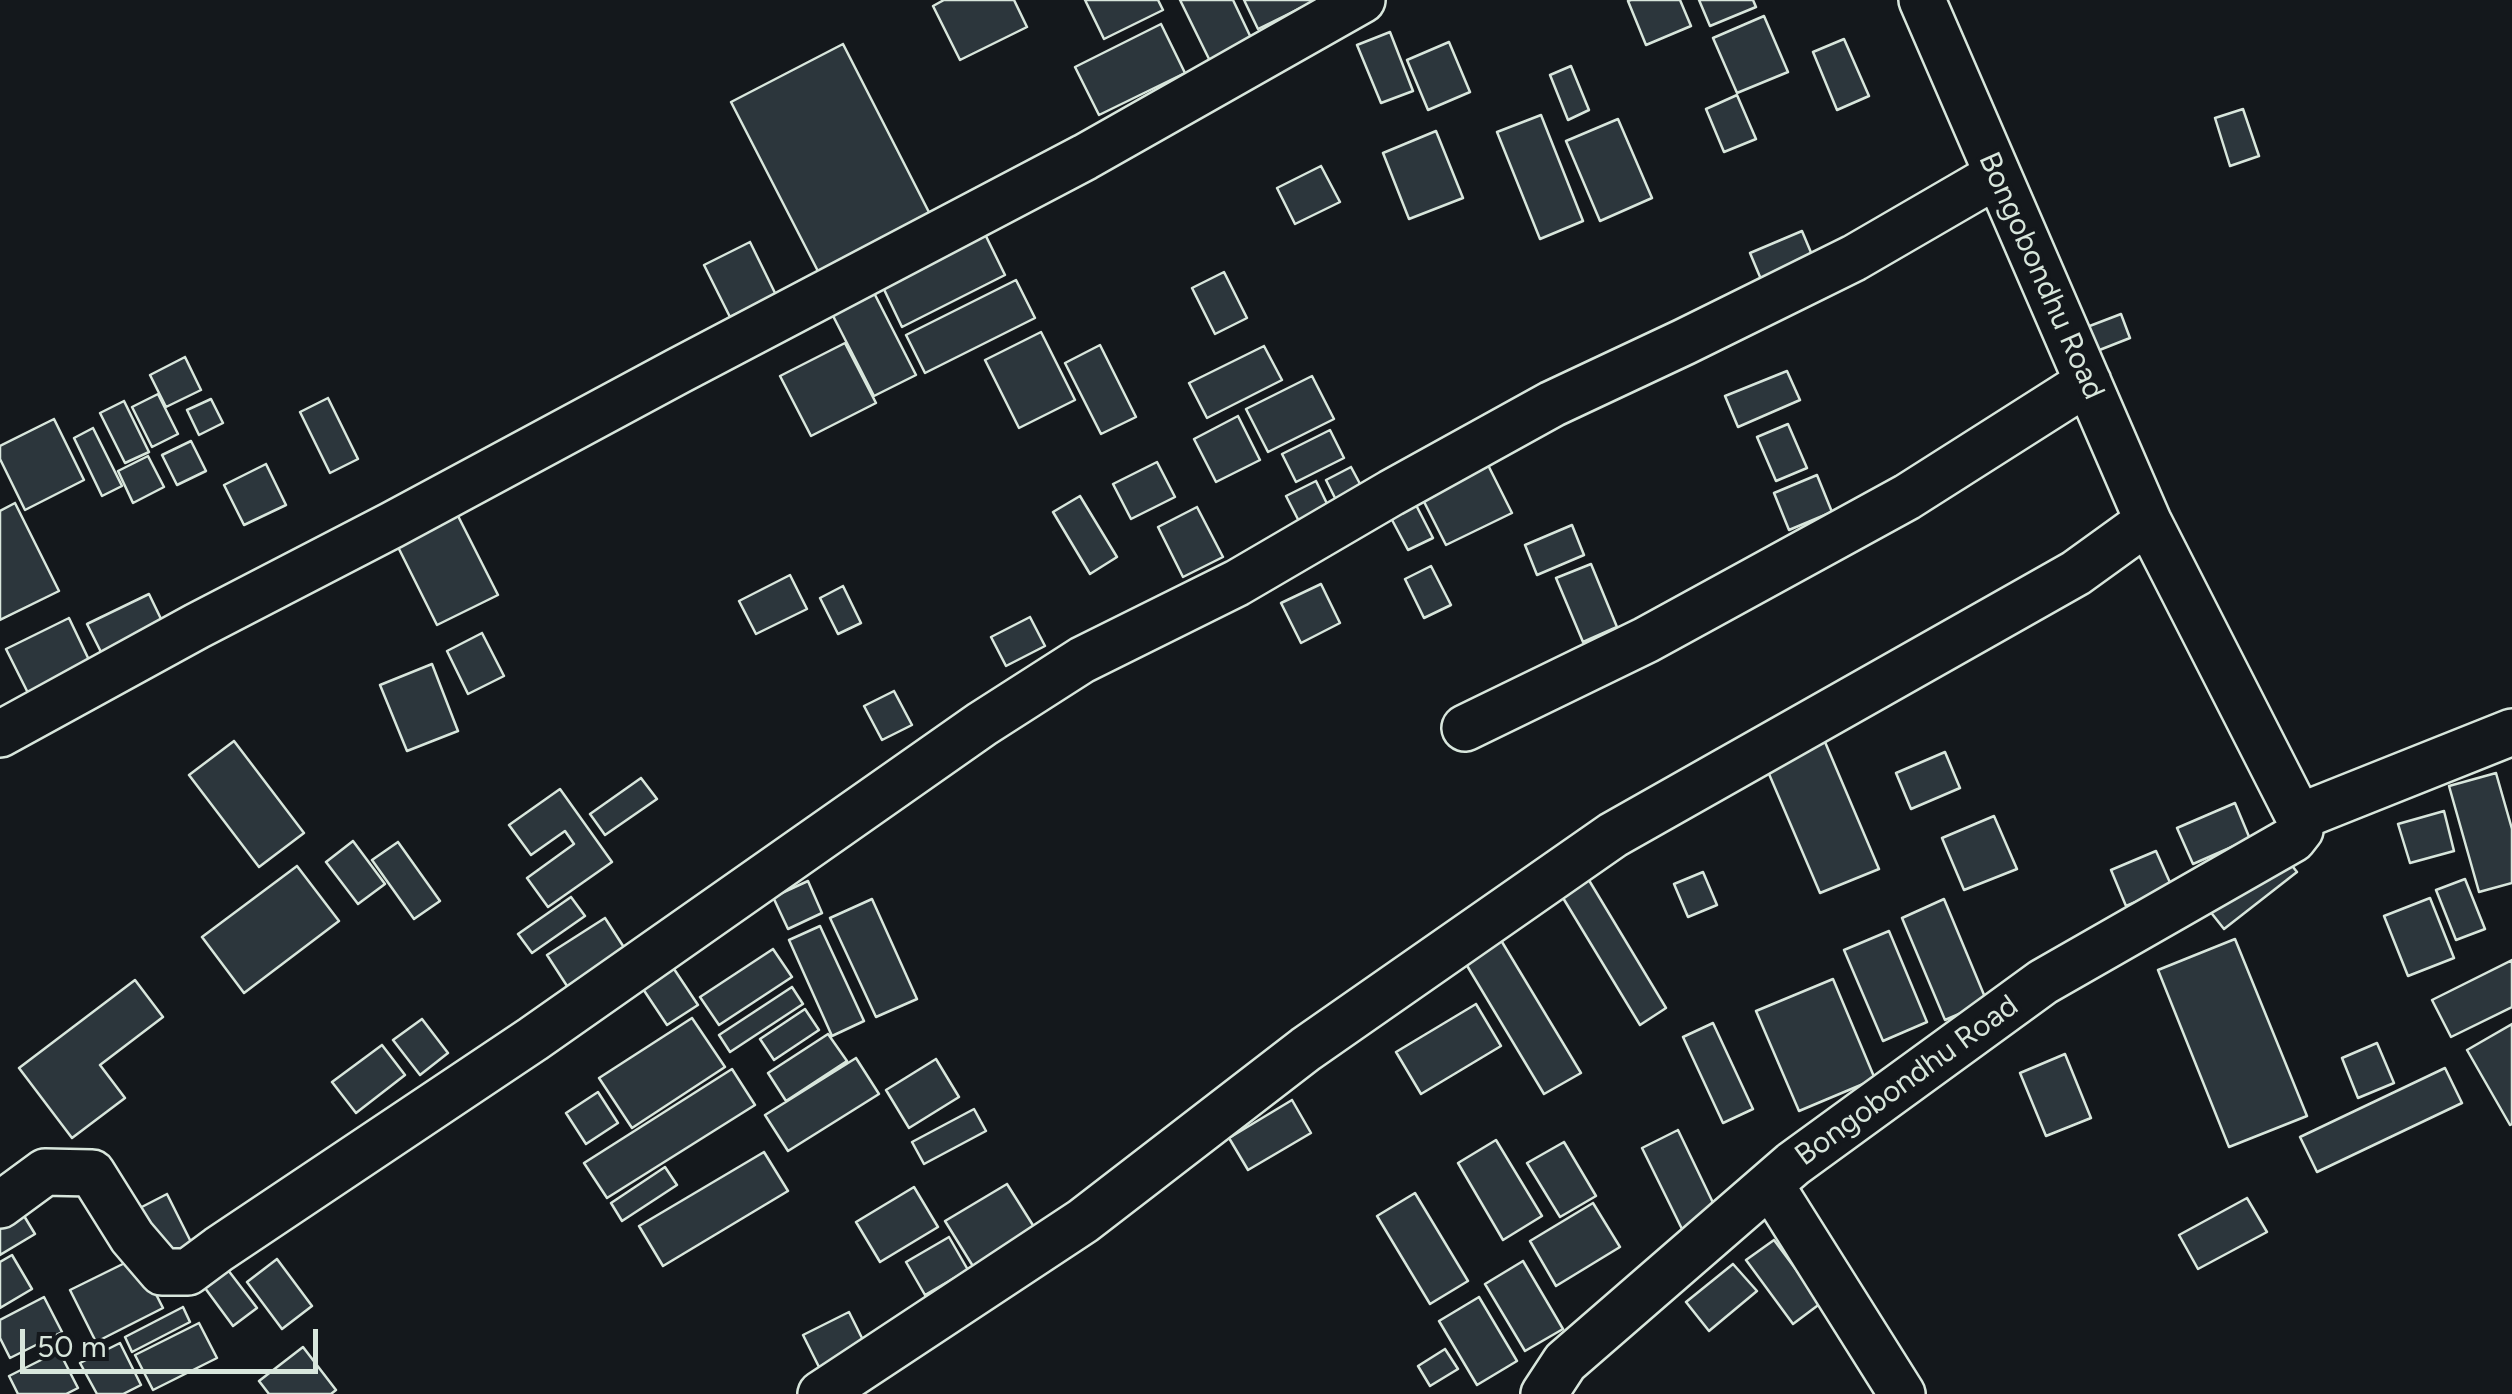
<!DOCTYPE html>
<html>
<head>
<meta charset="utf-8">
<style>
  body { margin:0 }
  #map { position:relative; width:2512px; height:1394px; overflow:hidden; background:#14181c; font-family:Figtree,sans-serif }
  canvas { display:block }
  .scale { position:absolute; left:20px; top:1329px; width:298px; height:45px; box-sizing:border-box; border:5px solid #d8e6dc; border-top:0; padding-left:12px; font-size:30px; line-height:35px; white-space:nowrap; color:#d8e6dc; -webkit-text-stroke:8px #14181c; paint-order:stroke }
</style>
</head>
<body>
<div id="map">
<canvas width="2512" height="1394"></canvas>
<div class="scale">50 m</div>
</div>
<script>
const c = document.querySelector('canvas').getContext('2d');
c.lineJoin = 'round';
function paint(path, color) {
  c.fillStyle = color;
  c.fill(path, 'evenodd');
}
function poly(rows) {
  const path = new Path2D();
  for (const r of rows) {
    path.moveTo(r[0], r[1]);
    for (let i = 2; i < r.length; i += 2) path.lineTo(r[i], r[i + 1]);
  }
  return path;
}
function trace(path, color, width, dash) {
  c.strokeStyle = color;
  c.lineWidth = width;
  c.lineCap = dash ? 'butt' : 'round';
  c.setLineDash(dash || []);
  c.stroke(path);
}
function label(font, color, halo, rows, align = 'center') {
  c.font = font + ' Figtree,sans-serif';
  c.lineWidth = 8;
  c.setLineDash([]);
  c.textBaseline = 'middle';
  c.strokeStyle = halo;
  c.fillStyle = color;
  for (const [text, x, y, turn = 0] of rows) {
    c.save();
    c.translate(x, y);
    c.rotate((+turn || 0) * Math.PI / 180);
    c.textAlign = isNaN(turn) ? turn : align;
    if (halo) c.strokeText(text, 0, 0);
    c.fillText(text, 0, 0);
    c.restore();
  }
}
const building = poly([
  [944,0,1014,0,1027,27,960,60,933,6,944,0],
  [1085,0,1158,0,1163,10,1104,39,1085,0],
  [1180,0,1233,0,1253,42,1211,63,1180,0],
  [1244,0,1317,0,1258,29,1244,0],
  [1631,0,1680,0,1691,26,1646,45,1628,1,1631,0],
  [1699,0,1753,0,1756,7,1710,26,1699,0],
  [1764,16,1788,72,1737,93,1713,38,1764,16],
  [1161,24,1185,73,1099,115,1075,67,1161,24],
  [1390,32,1413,91,1381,103,1357,45,1390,32],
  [1844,39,1869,96,1837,110,1813,52,1844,39],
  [1449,42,1470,92,1428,110,1407,60,1449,42],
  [843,44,934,222,822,279,731,102,843,44],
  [1571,66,1589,110,1568,120,1550,75,1571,66],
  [1737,95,1756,139,1724,152,1706,109,1737,95],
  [2243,109,2259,156,2230,166,2215,118,2243,109],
  [1541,115,1583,221,1540,239,1497,132,1541,115],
  [1618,119,1652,198,1600,221,1566,141,1618,119],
  [1436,131,1463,198,1409,219,1383,153,1436,131],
  [1321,166,1340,202,1295,224,1277,188,1321,166],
  [982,228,1005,275,902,327,879,279,982,228],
  [1802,231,1815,262,1763,284,1750,253,1802,231],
  [750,242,776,295,730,317,704,265,750,242],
  [1224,272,1247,318,1215,334,1192,288,1224,272],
  [1016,280,1035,318,925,373,906,335,1016,280],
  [871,287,916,375,874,396,829,308,871,287],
  [2121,314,2130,338,2097,351,2087,327,2121,314],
  [1041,332,1075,400,1019,428,985,360,1041,332],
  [845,343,876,403,811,436,780,376,845,343],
  [1100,345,1136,417,1101,434,1065,363,1100,345],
  [1264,346,1282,380,1207,418,1189,383,1264,346],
  [185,357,201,390,166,407,150,375,185,357],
  [1787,371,1800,400,1738,427,1725,396,1787,371],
  [1312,376,1334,419,1268,452,1246,409,1312,376],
  [158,394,178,434,152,447,132,407,158,394],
  [328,398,358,459,330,473,300,412,328,398],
  [211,399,223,423,199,435,187,410,211,399],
  [124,401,149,452,125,463,100,413,124,401],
  [1238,416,1260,460,1216,482,1194,439,1238,416],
  [54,419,84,480,25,510,0,459,0,446,54,419],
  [1788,424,1807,468,1776,481,1757,437,1788,424],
  [93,428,122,486,102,496,74,438,93,428],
  [1330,430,1344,458,1296,482,1282,454,1330,430],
  [191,441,206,471,177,485,162,455,191,441],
  [1483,455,1512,513,1446,545,1417,488,1483,455],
  [148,456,164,487,133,503,118,471,148,456],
  [1157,462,1175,497,1131,519,1113,484,1157,462],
  [266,464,286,505,244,525,224,485,266,464],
  [1351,467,1366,495,1340,508,1326,480,1351,467],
  [1817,475,1832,512,1789,530,1774,493,1817,475],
  [1316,481,1333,516,1304,531,1286,496,1316,481],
  [1080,496,1117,557,1090,574,1053,512,1080,496],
  [15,503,59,591,0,620,0,511,15,503],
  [1416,505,1433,538,1408,550,1391,518,1416,505],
  [1197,507,1223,557,1183,577,1158,527,1197,507],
  [455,510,498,595,437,625,395,541,455,510],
  [1572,525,1584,555,1537,575,1525,545,1572,525],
  [1591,564,1617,627,1583,642,1556,578,1591,564],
  [1431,566,1451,605,1424,618,1405,579,1431,566],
  [790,575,807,609,756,634,739,601,790,575],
  [1321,584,1340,623,1301,643,1281,603,1321,584],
  [843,586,861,623,838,634,820,598,843,586],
  [149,594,163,623,102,654,87,624,149,594],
  [1030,617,1045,646,1006,666,991,637,1030,617],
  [69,618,90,662,28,693,6,649,69,618],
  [482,633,504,676,468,694,447,651,482,633],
  [432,664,458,731,407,751,380,685,432,664],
  [894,691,912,725,882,740,864,706,894,691],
  [234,741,304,833,259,867,189,775,234,741],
  [1825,742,1879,869,1820,893,1766,767,1825,742],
  [1945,752,1960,788,1911,809,1896,773,1945,752],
  [2496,773,2512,829,2512,883,2479,892,2449,786,2496,773],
  [641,778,657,799,605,835,590,814,641,778],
  [560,789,612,862,548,907,527,878,574,844,565,831,531,855,509,825,560,789],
  [2235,803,2250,839,2193,864,2177,828,2235,803],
  [2444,811,2454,851,2410,863,2398,824,2444,811],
  [1994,816,2017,869,1964,890,1942,838,1994,816],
  [353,841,385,884,358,904,326,862,353,841],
  [398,842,440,901,414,919,372,860,398,842],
  [2156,851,2172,887,2126,906,2111,870,2156,851],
  [2282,853,2297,872,2224,929,2209,910,2282,853],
  [297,866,339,921,244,993,202,937,297,866],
  [1584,872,1666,1008,1640,1025,1557,888,1584,872],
  [1703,872,1717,905,1688,917,1674,884,1703,872],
  [2465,879,2485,929,2456,940,2436,890,2465,879],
  [808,881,822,913,788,929,773,897,808,881],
  [571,897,585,916,532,953,518,934,571,897],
  [2430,898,2454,958,2408,976,2384,916,2430,898],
  [872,899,917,999,876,1017,830,918,872,899],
  [1944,899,1987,1002,1945,1020,1902,918,1944,899],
  [605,918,636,966,578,1003,547,955,605,918],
  [820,926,864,1021,832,1036,789,940,820,926],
  [1493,927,1581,1073,1544,1094,1457,949,1493,927],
  [1889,931,1927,1022,1883,1041,1844,950,1889,931],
  [2235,939,2307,1116,2229,1147,2158,970,2235,939],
  [773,949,792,977,719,1025,700,997,773,949],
  [666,957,698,1005,667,1025,635,977,666,957],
  [2512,960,2512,1007,2451,1037,2432,1000,2512,960],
  [1833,979,1875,1079,1799,1111,1756,1011,1833,979],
  [135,980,163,1017,100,1065,125,1098,72,1138,19,1068,135,980],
  [792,987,803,1004,730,1052,719,1035,792,987],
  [1476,1004,1501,1046,1421,1094,1396,1052,1476,1004],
  [805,1009,819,1030,774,1060,760,1039,805,1009],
  [692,1018,725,1067,632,1128,599,1078,692,1018],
  [422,1019,448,1053,420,1075,393,1040,422,1019],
  [1713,1023,1753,1109,1723,1123,1683,1037,1713,1023],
  [2512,1024,2512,1124,2510,1125,2467,1050,2512,1024],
  [828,1034,847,1061,786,1101,768,1073,828,1034],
  [2377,1043,2394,1083,2358,1098,2342,1058,2377,1043],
  [382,1045,405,1075,356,1113,332,1082,382,1045],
  [2065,1054,2091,1118,2046,1136,2020,1073,2065,1054],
  [856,1058,879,1094,788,1151,765,1115,856,1058],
  [936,1059,959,1097,909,1128,886,1090,936,1059],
  [2445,1068,2462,1103,2317,1172,2300,1137,2445,1068],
  [732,1069,755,1105,607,1198,584,1163,732,1069],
  [598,1092,618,1123,586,1144,566,1113,598,1092],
  [1292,1100,1311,1133,1248,1170,1229,1138,1292,1100],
  [974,1109,986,1131,924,1164,912,1142,974,1109],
  [1678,1130,1717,1211,1682,1229,1642,1148,1678,1130],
  [1496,1140,1542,1216,1503,1240,1458,1163,1496,1140],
  [1564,1142,1596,1196,1560,1217,1527,1163,1564,1142],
  [764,1152,788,1191,663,1266,639,1226,764,1152],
  [665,1167,677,1185,622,1221,611,1203,665,1167],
  [1007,1184,1041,1238,979,1276,945,1221,1007,1184],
  [914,1187,938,1227,880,1262,856,1222,914,1187],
  [1415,1193,1468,1281,1430,1304,1377,1216,1415,1193],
  [167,1194,193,1246,158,1263,132,1212,167,1194],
  [2247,1198,2267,1232,2198,1269,2179,1235,2247,1198],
  [1593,1203,1620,1247,1556,1286,1530,1241,1593,1203],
  [18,1206,35,1234,0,1255,0,1217,18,1206],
  [949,1237,968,1270,925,1295,906,1262,949,1237],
  [1774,1240,1821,1303,1793,1324,1746,1260,1774,1240],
  [12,1255,32,1289,0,1308,0,1262,12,1255],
  [137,1257,163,1308,96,1342,70,1290,137,1257],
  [277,1259,312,1306,282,1329,247,1282,277,1259],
  [1523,1261,1563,1329,1525,1351,1485,1284,1523,1261],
  [1733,1264,1757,1291,1709,1331,1686,1302,1733,1264],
  [228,1270,257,1308,233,1326,205,1288,228,1270],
  [44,1297,62,1332,10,1358,0,1338,0,1320,44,1297],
  [1479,1297,1517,1361,1477,1385,1439,1321,1479,1297],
  [183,1307,190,1322,132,1352,125,1337,183,1307],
  [849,1312,865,1344,819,1367,803,1335,849,1312],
  [199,1323,217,1358,153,1390,135,1355,199,1323],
  [120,1343,141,1385,123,1394,97,1394,80,1363,120,1343],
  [303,1347,336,1390,331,1394,269,1394,259,1381,303,1347],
  [1445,1349,1458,1369,1430,1386,1418,1366,1445,1349],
  [59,1351,78,1388,66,1394,18,1394,9,1376,59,1351]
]);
const minor = poly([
  [1465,728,1646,640,1907,497,2088,382],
  [0,734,197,626,392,525,678,371,1085,157,1362,0],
  [2299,817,2512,732],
  [1770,1184,1902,1394],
  [0,1205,45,1172,92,1173,132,1237,162,1272,188,1272,219,1249,533,1039,982,724,1082,660,1237,583,1391,493,1552,404,1684,342,1854,258,1997,175],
  [821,1394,1083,1221,1306,1049,1613,835,2076,573,2148,521],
  [1544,1394,1565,1362,1793,1164,2043,982,2293,839,2300,830,2299,817,2148,521,1922,0]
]);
const streetNames = [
  ["Bongobondhu Road",2041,276,66],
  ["Bongobondhu Road",1907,1081,-36]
];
paint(building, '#2c363c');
trace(building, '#d8e6dc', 2.5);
trace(minor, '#d8e6dc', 50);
trace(minor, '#14181c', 45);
label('30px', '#d8e6dc', '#14181c', streetNames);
</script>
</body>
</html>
